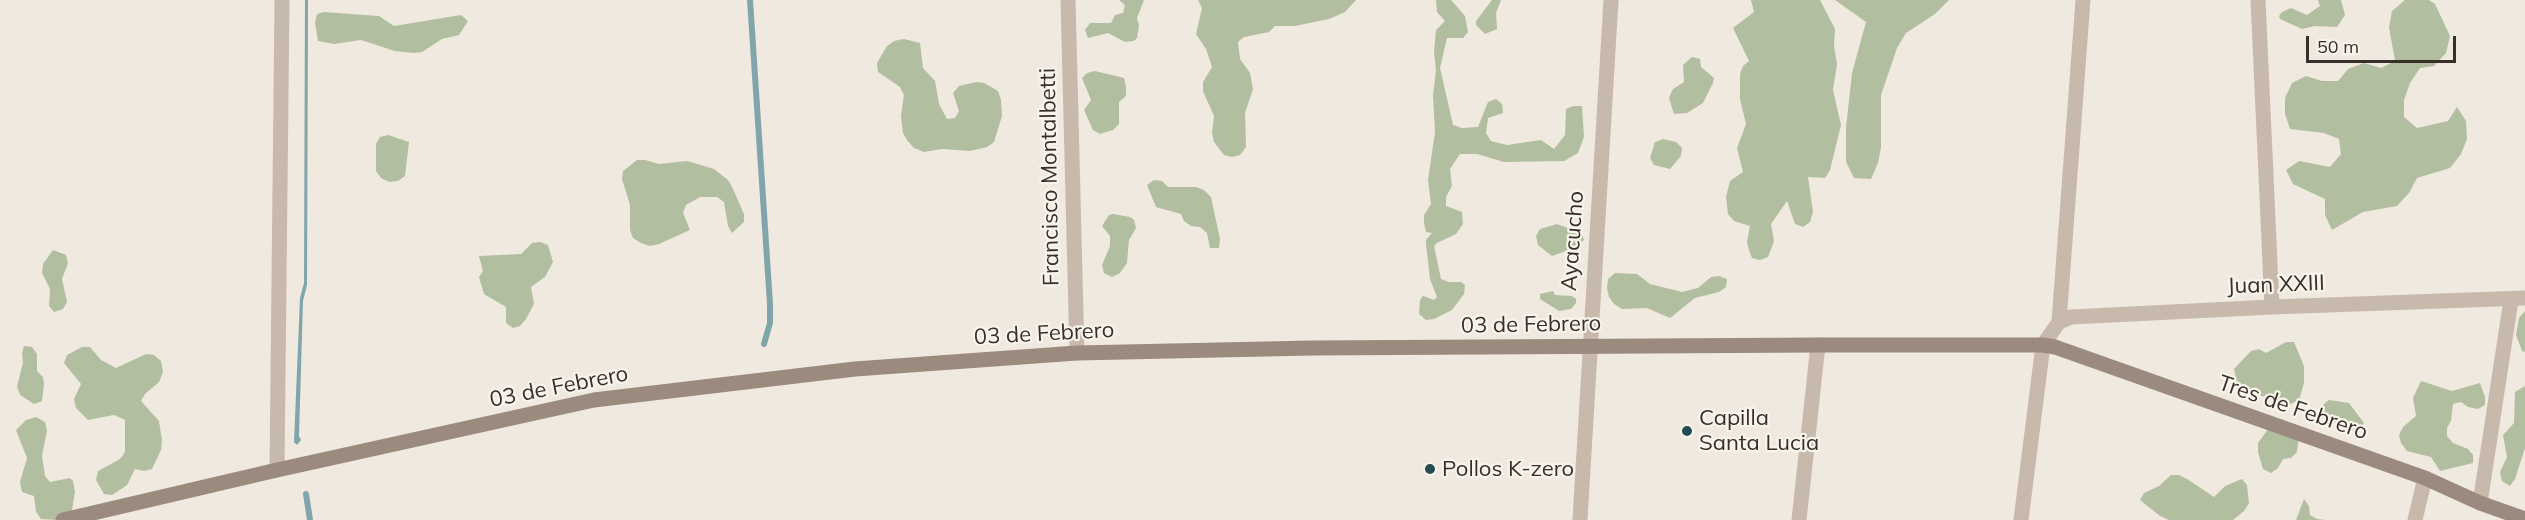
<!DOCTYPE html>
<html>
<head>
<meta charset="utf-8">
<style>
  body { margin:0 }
  #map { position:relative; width:2525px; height:520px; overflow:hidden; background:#f0e9df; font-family:Mulish,sans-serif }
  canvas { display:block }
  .scale { position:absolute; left:2306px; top:36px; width:150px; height:27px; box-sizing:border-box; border:3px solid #362f2a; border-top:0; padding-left:8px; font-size:18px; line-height:21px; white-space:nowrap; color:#362f2a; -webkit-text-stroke:4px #f8f3eb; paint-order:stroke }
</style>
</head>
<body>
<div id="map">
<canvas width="2525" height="520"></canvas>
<div class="scale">50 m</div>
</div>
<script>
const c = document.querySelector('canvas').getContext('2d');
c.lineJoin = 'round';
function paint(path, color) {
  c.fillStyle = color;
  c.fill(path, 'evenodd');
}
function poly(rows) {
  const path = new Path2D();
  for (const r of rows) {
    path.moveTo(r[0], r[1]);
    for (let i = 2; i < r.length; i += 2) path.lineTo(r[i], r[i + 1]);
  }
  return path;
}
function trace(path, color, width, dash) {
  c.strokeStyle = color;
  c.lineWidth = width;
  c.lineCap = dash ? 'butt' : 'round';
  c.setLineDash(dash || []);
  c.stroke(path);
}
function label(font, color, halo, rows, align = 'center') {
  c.font = font + ' Mulish,sans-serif';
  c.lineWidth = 4.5;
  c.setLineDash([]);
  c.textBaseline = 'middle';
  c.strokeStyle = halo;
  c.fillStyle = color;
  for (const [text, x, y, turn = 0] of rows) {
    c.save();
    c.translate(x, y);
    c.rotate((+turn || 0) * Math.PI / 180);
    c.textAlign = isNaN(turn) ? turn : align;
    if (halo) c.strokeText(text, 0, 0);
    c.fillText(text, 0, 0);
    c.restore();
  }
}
const green = poly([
  [1119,0,1144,0,1137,18,1139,26,1137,38,1134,41,1125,42,1108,33,1088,38,1085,30,1090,23,1111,23,1115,15,1123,13,1125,5],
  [1198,0,1356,0,1345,12,1329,19,1295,26,1275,26,1269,32,1244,37,1238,42,1240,59,1250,73,1253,89,1245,113,1246,147,1240,155,1232,157,1224,155,1214,142,1212,133,1214,116,1203,91,1203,82,1212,67,1206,49,1196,34,1202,8],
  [1436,0,1451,0,1465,16,1468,32,1463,38,1447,38,1440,68,1453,125,1462,128,1478,127,1488,102,1496,99,1502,104,1503,113,1488,118,1486,133,1491,141,1507,145,1541,140,1554,149,1565,135,1566,109,1573,106,1582,106,1584,137,1578,153,1564,161,1504,162,1477,154,1460,154,1450,169,1452,186,1446,197,1446,206,1462,212,1463,224,1456,234,1437,243,1434,246,1441,279,1449,282,1461,282,1465,285,1464,294,1452,310,1434,319,1426,320,1419,314,1420,300,1423,296,1434,300,1437,297,1430,279,1426,244,1426,240,1432,233,1426,232,1424,223,1424,215,1431,204,1428,180,1435,132,1433,95,1436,70,1434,52,1436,30,1445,21,1437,12],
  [1492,0,1501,0,1496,13,1497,29,1485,34,1476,25,1476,21],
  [1751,0,1820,0,1835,29,1834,46,1837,64,1833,90,1841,125,1830,170,1825,178,1808,177,1813,212,1810,222,1803,227,1795,224,1787,201,1771,224,1774,241,1768,257,1760,260,1752,258,1749,250,1747,242,1750,226,1734,221,1728,214,1726,197,1730,181,1743,172,1737,148,1746,124,1740,99,1740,74,1743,66,1749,61,1733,28,1754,12],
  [1835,0,1949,0,1935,14,1906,33,1897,48,1881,95,1881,147,1878,163,1871,179,1854,178,1846,162,1846,128,1852,73,1866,22],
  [2318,0,2341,0,2345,15,2337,27,2315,26,2302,29,2280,19,2279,16,2282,12,2291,8,2307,15,2320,6],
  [2405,0,2429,0,2435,4,2450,36,2446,53,2434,66,2420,68,2410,83,2404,100,2404,117,2417,128,2448,121,2457,107,2466,121,2467,139,2461,154,2450,168,2417,178,2409,193,2397,206,2363,212,2332,230,2325,215,2325,199,2293,184,2286,170,2299,161,2330,167,2341,154,2339,139,2324,133,2290,129,2285,114,2285,98,2292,83,2306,76,2322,81,2338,81,2348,69,2364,63,2381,68,2395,61,2389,27,2392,11],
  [324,12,379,16,394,26,461,15,468,21,459,35,442,39,422,52,414,53,395,51,361,40,334,44,318,41,315,23,317,14],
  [904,39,920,43,923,68,935,81,939,104,947,119,955,118,959,111,953,93,959,86,976,82,984,83,998,91,1001,100,1002,116,994,142,987,147,970,151,942,149,924,152,914,148,907,140,903,133,901,116,904,95,900,87,878,72,877,63,887,46,894,41],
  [1692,57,1700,59,1701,67,1714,78,1713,83,1703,103,1687,113,1674,114,1669,98,1671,93,1673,89,1684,82,1683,65],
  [1095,71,1124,78,1126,87,1126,96,1119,102,1119,124,1113,130,1100,134,1093,130,1084,110,1091,100,1082,78,1087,73],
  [388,135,409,142,405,176,398,181,389,182,381,178,376,171,376,144,380,137],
  [1663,139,1676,142,1682,148,1681,156,1670,169,1654,165,1650,158,1655,142],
  [637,160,645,160,659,164,687,161,714,169,728,180,733,189,744,214,744,222,732,233,728,226,724,202,717,197,700,197,686,205,683,213,690,230,659,244,650,246,641,243,633,238,630,230,630,205,622,179,623,171],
  [1154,180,1162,181,1168,187,1196,187,1204,190,1211,197,1220,239,1219,248,1210,248,1207,233,1200,227,1191,226,1184,221,1181,214,1156,207,1147,185],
  [1113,214,1130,217,1134,220,1136,228,1129,240,1127,263,1120,273,1112,277,1104,273,1102,265,1110,246,1110,236,1102,226,1109,215],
  [1557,224,1581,233,1584,240,1574,248,1552,256,1538,245,1536,236,1540,229],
  [540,242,548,245,553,262,545,277,531,287,534,304,526,319,520,326,513,328,506,323,506,307,484,294,479,277,483,271,479,256,521,254,532,243],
  [53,250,66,255,68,263,62,279,67,302,63,309,54,312,49,306,50,289,42,273,43,264],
  [1615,273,1637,274,1650,284,1682,292,1698,288,1711,277,1719,276,1727,279,1726,287,1719,292,1695,298,1670,318,1647,308,1622,309,1614,304,1609,297,1607,288,1608,279],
  [1553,291,1555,295,1572,296,1576,299,1576,303,1571,309,1559,311,1540,299,1540,294],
  [2525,311,2525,352,2522,351,2516,335,2519,318],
  [2286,342,2294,342,2304,366,2304,383,2299,400,2291,404,2282,402,2243,390,2237,383,2234,369,2251,351,2259,349,2266,353],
  [24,346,32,347,37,354,37,371,43,377,44,384,42,401,34,404,20,395,17,386,23,363,22,354],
  [82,347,90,347,101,360,116,368,146,354,154,355,161,361,163,372,159,382,145,394,141,401,159,421,162,440,161,450,152,469,144,471,135,469,127,485,112,495,104,494,96,480,98,471,120,459,125,452,125,420,114,415,88,420,76,408,74,399,81,384,64,363,67,355],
  [2421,381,2452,391,2480,383,2485,397,2485,405,2478,409,2468,407,2461,402,2453,404,2451,421,2447,428,2447,436,2453,443,2468,449,2473,455,2473,463,2440,471,2431,457,2407,451,2401,443,2399,435,2403,427,2416,416,2413,398],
  [2525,386,2525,448,2515,479,2510,486,2502,481,2500,472,2507,457,2503,435,2514,423,2515,392],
  [2329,400,2349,403,2364,423,2360,430,2351,431,2337,423,2328,422,2323,414,2323,405],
  [36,417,45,422,47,430,42,456,45,476,50,482,70,478,73,481,75,492,72,510,70,514,58,520,41,519,36,512,34,496,22,492,20,482,27,458,16,430,26,420],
  [2268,429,2299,436,2297,452,2291,458,2283,459,2278,468,2271,473,2263,469,2258,452,2258,443],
  [2171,475,2179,475,2187,479,2214,497,2225,486,2242,479,2247,485,2249,503,2244,511,2233,520,2169,520,2160,516,2140,500,2144,493,2159,486],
  [2304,499,2309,506,2310,515,2317,519,2326,520,2296,520]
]);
const water = poly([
  [305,0,308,0,307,285,303,301,299,436,301,440,297,445,294,442,300,298,304,283]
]);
const stream = poly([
  [750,0,770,304,770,323,764,344],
  [306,494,310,520]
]);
const street = poly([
  [1068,0,1077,353],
  [2258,0,2272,307],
  [2059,322,2083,0],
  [277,470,282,0],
  [2480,503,2511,300],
  [1580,520,1611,0],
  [1799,520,1818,345],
  [2021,520,2043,345,2059,322,2071,317,2272,307,2525,298],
  [2415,520,2425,478]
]);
const secondary = poly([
  [63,520,277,470,594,400,855,369,1077,353,1312,348,1818,345,2043,345,2055,347,2425,478,2480,503,2525,519]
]);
const markers = [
  [1687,431,6,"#244d53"],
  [1430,469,6,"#244d53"]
];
const streetNames = [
  ["Francisco Montalbetti",1050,177,-91],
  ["Ayacucho",1573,241,-86],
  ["Juan XXIII",2276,285,-2],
  ["03 de Febrero",1531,325,-1],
  ["03 de Febrero",1044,334,-3],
  ["03 de Febrero",559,387,-11],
  ["Tres de Febrero",2293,408,19]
];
const poiNames = [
  ["Capilla",1699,418],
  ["Santa Lucia",1699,443],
  ["Pollos K-zero",1442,469]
];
paint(green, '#b2bea0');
paint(water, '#81a6aa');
trace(stream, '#81a6aa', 6);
trace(street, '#c7baac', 15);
trace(secondary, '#9b8a7e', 15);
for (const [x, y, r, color] of markers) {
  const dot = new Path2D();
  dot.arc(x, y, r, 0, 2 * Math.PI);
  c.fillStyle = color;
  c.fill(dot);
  trace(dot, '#f8f3eb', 2);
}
label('22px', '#362f2a', '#f8f3eb', streetNames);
label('22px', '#362f2a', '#f8f3eb', poiNames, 'left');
</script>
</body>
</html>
